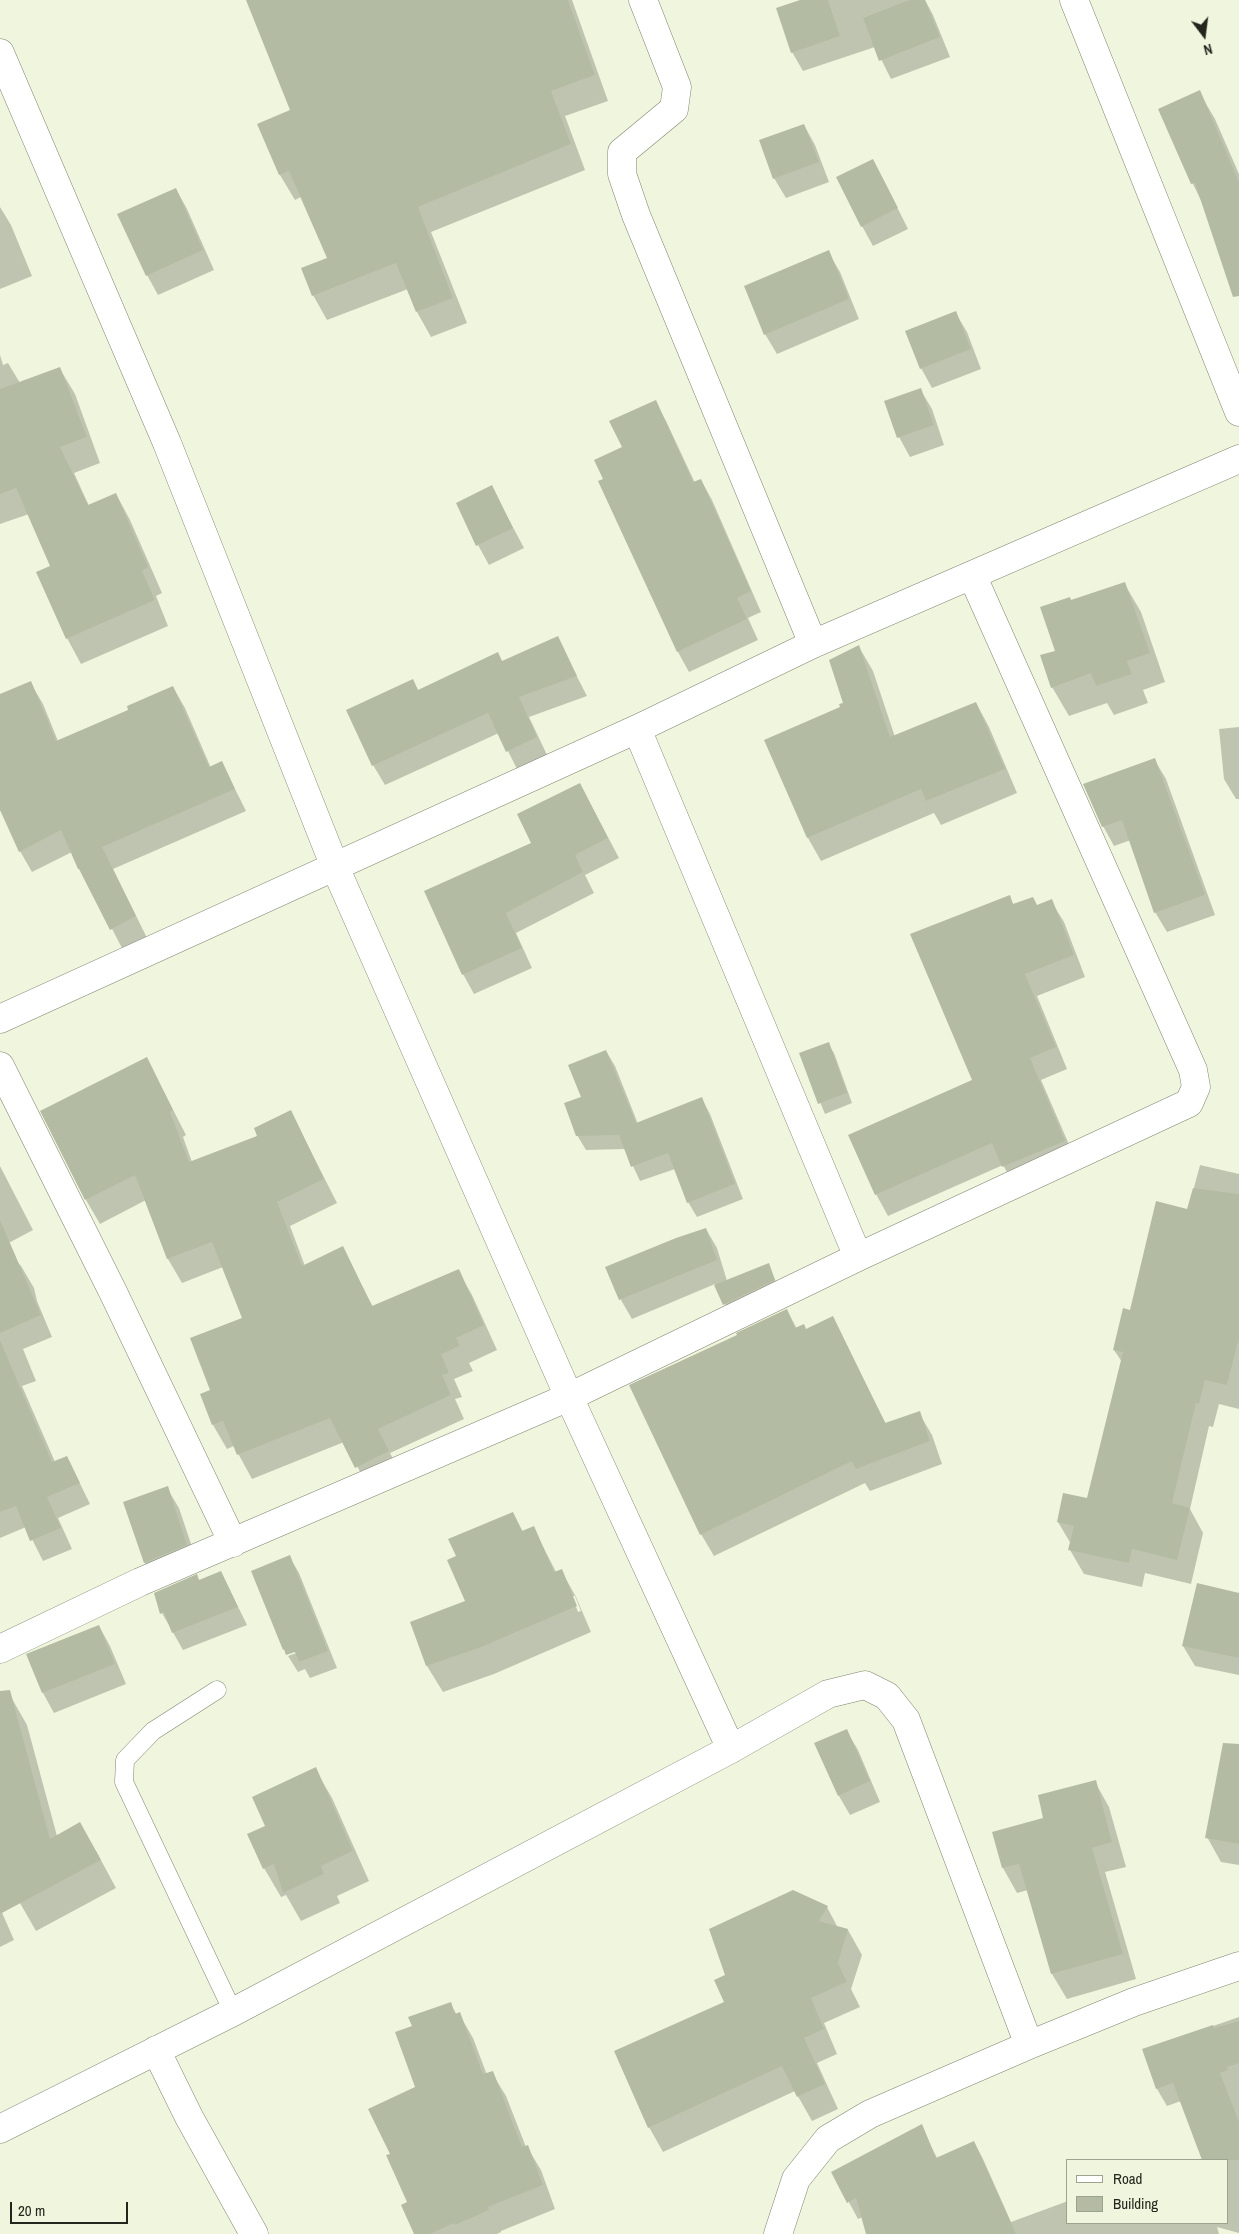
<!DOCTYPE html>
<html>
<head>
<meta charset="utf-8">
<style>
  body { margin:0 }
  #map { position:relative; width:1239px; height:2234px; overflow:hidden; background:#eff6dd; font-family:"Archivo Narrow",sans-serif }
  canvas { display:block }
  .legend { position:absolute; left:1066px; top:2159px; width:162px; height:65px; box-sizing:border-box; background:#eff6dd; border:1px solid #9ea390; margin:0; padding:6px 9px; list-style:none; font-size:15px; color:#24261d }
  .legend li { display:flex; align-items:center; gap:10px; height:25px }
  .legend b { width:25px; border:1px solid #9ea390 }
  .north { position:absolute; left:1179px; top:10px; width:50px; height:50px; -webkit-text-stroke:4px #eff6dd; paint-order:stroke; rotate:165deg; font-size:14px; font-weight:700; line-height:20px; text-align:center; color:#24261d }
  .north::after { content:''; display:block; margin:auto; width:18px; height:22px; background:#24261d; clip-path:polygon(50% 0,100% 100%,50% 72%,0 100%) }
  .scale { position:absolute; left:10px; top:2202px; width:118px; height:22px; box-sizing:border-box; border:2px solid #24261d; border-top:0; padding-left:6px; font-size:15px; line-height:18px; white-space:nowrap; color:#24261d; -webkit-text-stroke:4px #eff6dd; paint-order:stroke }
</style>
</head>
<body>
<div id="map">
<canvas width="1239" height="2234"></canvas>
<ul class="legend">
<li><b style="height:6px;background:#fff"></b>Road</li>
<li><b style="height:14px;background:#b4bba3"></b>Building</li>
</ul>
<div class="north">N</div>
<div class="scale">20 m</div>
</div>
<script>
const c = document.querySelector('canvas').getContext('2d');
c.lineJoin = 'round';
function paint(path, color) {
  c.fillStyle = color;
  c.fill(path, 'evenodd');
}
function poly(rows) {
  const path = new Path2D();
  for (const r of rows) {
    path.moveTo(r[0], r[1]);
    for (let i = 2; i < r.length; i += 2) path.lineTo(r[i], r[i + 1]);
  }
  return path;
}
function trace(path, color, width, dash) {
  c.strokeStyle = color;
  c.lineWidth = width;
  c.lineCap = dash ? 'butt' : 'round';
  c.setLineDash(dash || []);
  c.stroke(path);
}
const shadow = poly([
  [248,0,572,0,608,101,565,116,585,170,431,232,467,323,431,337,417,312,408,289,327,320,313,295,328,259,301,197,295,200,280,175,259,124,291,111],
  [804,0,908,0,908,2,925,0,933,15,950,57,891,79,875,47,803,71,792,52],
  [1199,92,1215,119,1239,174,1239,279,1193,184,1160,109],
  [804,125,815,145,829,182,786,198,774,178],
  [884,181,908,229,873,246,862,226],
  [176,189,187,209,214,270,158,295,147,275],
  [0,207,11,225,32,276,0,289],
  [828,252,840,272,859,319,777,354,765,334],
  [955,312,967,332,981,369,932,388,921,368],
  [0,355,3,365,8,363,20,383,60,369,75,394,100,463,74,473,89,506,116,494,130,520,162,593,156,596,168,626,81,664,67,638,52,567,29,514,0,524],
  [920,389,932,409,944,445,910,457,899,437],
  [655,401,666,421,695,483,701,480,712,500,761,612,748,618,758,640,689,672,678,652,600,482,605,480],
  [491,486,524,548,489,565,478,545],
  [1124,583,1141,612,1165,682,1143,690,1148,703,1114,715,1107,703,1069,716,1052,687,1057,651,1071,602],
  [557,638,587,696,529,717,548,757,518,771,499,733,385,785,373,765,502,662],
  [859,647,873,671,895,737,976,703,989,727,1017,793,941,825,934,813,821,861,808,838,766,741,842,708],
  [30,682,43,704,58,741,130,710,173,687,185,708,211,768,222,763,246,811,113,869,147,938,123,950,72,852,32,872,20,851,2,811,0,811,0,715],
  [1239,727,1239,799,1236,799,1224,779,1219,729],
  [1154,759,1166,779,1215,915,1167,932,1155,912,1131,840,1114,846,1103,826],
  [580,784,619,858,585,875,594,893,516,933,532,968,474,994,463,974,533,844],
  [1009,896,1014,906,1037,906,1051,901,1064,922,1085,977,1037,996,1067,1069,1041,1080,1077,1163,1016,1188,1003,1165,888,1216,876,1194,974,1080],
  [828,1044,834,1053,852,1103,825,1114,800,1054],
  [606,1051,615,1066,638,1124,702,1099,710,1114,743,1199,697,1217,688,1202,675,1169,640,1181,625,1149,586,1150,577,1135,582,1097],
  [147,1059,186,1135,183,1137,192,1162,259,1137,291,1112,337,1203,290,1226,305,1266,342,1248,373,1307,458,1271,472,1295,497,1350,469,1363,473,1371,454,1379,462,1397,455,1399,464,1419,390,1453,402,1476,371,1492,344,1442,252,1479,234,1446,227,1449,213,1425,202,1395,212,1390,243,1319,223,1267,182,1283,168,1259,146,1200,100,1224,86,1200],
  [1200,1165,1239,1174,1239,1266,1183,1229],
  [0,1166,33,1230,3,1246,21,1266,34,1288,37,1301,52,1337,23,1349,36,1381,22,1386,55,1462,67,1457,90,1504,58,1518,72,1549,43,1561,26,1527,0,1538],
  [706,1229,717,1248,727,1281,768,1265,780,1290,730,1314,715,1284,632,1319,621,1300,607,1268],
  [1239,1301,1239,1409,1219,1404,1213,1427,1209,1426,1190,1509,1203,1533,1191,1584,1145,1573,1142,1587,1084,1574,1070,1550,1071,1544,1058,1522,1088,1499,1122,1362,1114,1350,1131,1311],
  [787,1310,797,1329,806,1330,833,1318,886,1424,919,1413,932,1435,942,1464,870,1491,865,1483,714,1556,701,1534,739,1336],
  [167,1488,179,1508,198,1565,156,1583,145,1563,125,1503],
  [513,1513,523,1532,533,1527,556,1572,561,1570,576,1597,591,1632,494,1674,443,1692,427,1666,412,1623,466,1602,457,1557],
  [572,1596,575,1596,581,1611,578,1612],
  [289,1556,299,1573,337,1668,310,1678,305,1669,298,1672,288,1656,302,1651,301,1649,286,1654,284,1649,252,1572],
  [221,1572,247,1625,183,1650,162,1613,197,1576,199,1581],
  [1239,1594,1239,1675,1195,1666,1183,1646],
  [99,1626,110,1646,126,1684,54,1713,43,1693,27,1655],
  [11,1697,27,1725,57,1836,96,1851,116,1888,36,1931,20,1903,0,1827,0,1701],
  [846,1730,858,1750,880,1802,850,1815,839,1796],
  [315,1769,332,1798,369,1881,337,1896,340,1903,301,1921,286,1895,281,1897,264,1868],
  [1239,1775,1239,1865,1221,1862,1207,1837],
  [1095,1782,1109,1807,1126,1867,1105,1872,1136,1979,1067,1999,1052,1974,1028,1890,1017,1893,1003,1868,994,1833,1045,1819],
  [827,1907,838,1928,848,1930,862,1955,851,1989,860,2007,824,2023,837,2054,817,2063,838,2109,812,2121,795,2091,663,2152,649,2127,725,2003,726,1976],
  [0,1908,14,1940,0,1947],
  [450,2003,457,2015,459,2014,473,2038,487,2075,492,2073,506,2096,526,2147,527,2147,541,2170,555,2209,501,2231,501,2232,497,2234,416,2234,409,2202,391,2154,417,2088,414,2026],
  [1239,2017,1239,2233,1217,2227,1219,2234,867,2234,863,2217,858,2219,833,2173,921,2126,937,2158,974,2142,983,2159,1011,2222,1068,2201,1068,2223,1228,2223,1228,2160,1203,2160,1181,2101,1167,2106,1157,2089,1144,2050]
]);
const building = poly([
  [246,0,568,0,595,75,551,91,571,144,418,207,453,298,416,312,396,263,312,296,301,268,327,258,289,171,279,175,257,124,290,110],
  [800,0,828,0,840,36,791,53,776,8],
  [909,0,925,0,940,37,879,61,863,18],
  [1200,90,1239,182,1239,296,1233,297,1195,183,1191,184,1158,109],
  [804,124,819,162,773,179,759,140],
  [873,159,898,208,861,227,836,177],
  [176,188,203,250,146,276,117,214],
  [829,250,849,299,764,335,744,286],
  [956,311,971,349,920,369,905,331],
  [60,367,87,437,60,447,88,505,116,493,148,567,142,571,155,600,66,639,36,572,50,566,16,488,0,494,0,389],
  [921,388,934,425,897,438,884,401],
  [656,400,693,482,701,479,751,591,737,598,747,619,677,652,598,481,603,479,594,460,622,447,609,421],
  [492,485,513,528,476,546,456,503],
  [1125,582,1150,653,1127,661,1132,674,1096,686,1091,673,1051,688,1040,655,1055,651,1040,607,1070,597,1071,600],
  [558,636,577,676,519,697,537,737,506,752,488,713,372,766,346,710,413,679,418,690,498,652,502,661],
  [859,645,890,737,976,702,1005,769,926,801,921,789,807,838,764,740,840,707,839,704,843,703,829,660],
  [31,681,56,741,128,710,127,706,173,686,209,767,222,761,235,789,102,847,136,916,110,930,79,869,78,869,61,830,19,852,0,810,0,694],
  [1155,758,1205,895,1154,913,1122,820,1102,827,1083,784],
  [580,783,608,838,575,855,583,872,506,913,522,948,462,975,424,891,531,843,517,814],
  [1010,895,1013,904,1033,897,1037,905,1052,899,1074,955,1025,974,1056,1047,1030,1058,1065,1141,1002,1167,992,1143,875,1195,848,1135,972,1080,910,934],
  [829,1042,847,1093,818,1104,799,1053],
  [606,1050,636,1123,702,1097,735,1184,687,1203,668,1153,631,1167,619,1135,576,1136,564,1103,581,1097,568,1065],
  [147,1057,173,1110,170,1112,189,1162,257,1136,254,1128,291,1110,324,1179,277,1202,302,1266,343,1246,372,1306,459,1269,484,1325,456,1338,460,1346,441,1354,449,1373,442,1375,451,1395,378,1429,389,1451,355,1468,330,1418,237,1455,223,1421,212,1425,200,1394,210,1390,190,1338,242,1318,212,1242,167,1259,135,1175,85,1200,40,1111],
  [1193,1188,1239,1194,1239,1338,1227,1385,1205,1380,1199,1404,1196,1403,1172,1503,1190,1508,1177,1560,1132,1549,1129,1563,1068,1550,1074,1526,1057,1522,1063,1493,1087,1498,1123,1352,1113,1350,1123,1308,1130,1310,1156,1201,1187,1209],
  [0,1220,41,1315,0,1333],
  [706,1228,717,1260,619,1300,605,1267,676,1238],
  [769,1263,775,1280,723,1305,714,1285],
  [787,1309,795,1328,804,1324,806,1329,833,1316,885,1423,920,1411,930,1441,856,1469,852,1461,700,1535,629,1385,737,1335,736,1333],
  [0,1340,52,1462,67,1456,80,1483,47,1497,61,1528,30,1541,16,1506,0,1512],
  [168,1486,187,1545,144,1563,123,1502],
  [513,1512,522,1531,534,1526,554,1572,562,1569,577,1606,479,1648,426,1666,410,1622,465,1601,447,1560,456,1556,448,1539],
  [290,1555,328,1651,299,1662,295,1652,286,1655,284,1649,283,1650,251,1571],
  [221,1571,238,1607,172,1633,164,1612,160,1614,154,1593,197,1574,199,1580],
  [1197,1583,1239,1593,1239,1658,1182,1646],
  [99,1625,115,1664,42,1693,26,1654],
  [10,1690,50,1839,80,1822,101,1860,0,1914,0,1691],
  [847,1729,870,1781,838,1796,814,1743],
  [1223,1743,1239,1744,1239,1844,1205,1838],
  [316,1767,353,1851,321,1866,324,1874,283,1893,274,1864,263,1869,247,1834,265,1826,252,1797],
  [1096,1780,1112,1842,1092,1848,1123,1954,1051,1974,1019,1864,1002,1868,992,1832,1043,1818,1038,1795],
  [793,1890,828,1906,819,1921,848,1929,838,1963,847,1982,811,1998,824,2029,804,2038,825,2084,797,2097,782,2066,648,2128,614,2051,724,2002,714,1980,725,1975,709,1929],
  [451,2002,455,2014,460,2012,483,2074,493,2071,522,2147,528,2145,543,2185,488,2207,489,2210,455,2225,454,2223,430,2234,414,2234,401,2205,407,2202,386,2155,390,2154,368,2109,415,2087,395,2032,412,2026,408,2017],
  [1239,2021,1239,2063,1227,2067,1228,2070,1220,2073,1239,2122,1239,2160,1202,2160,1173,2083,1156,2089,1142,2049,1213,2025,1214,2028],
  [922,2124,936,2158,974,2141,1016,2234,866,2234,856,2198,847,2203,831,2172]
]);
const lane = poly([
  [217,1690,153,1731,125,1760,124,1782,233,2012]
]);
const street = poly([
  [643,0,677,87,674,109,622,152,622,174,636,215,813,644],
  [1074,0,1239,412],
  [0,53,167,443,335,867,569,1397,731,1749],
  [637,729,858,1257],
  [0,1019,637,729,813,644,1239,459],
  [0,1066,113,1292,233,1543],
  [0,1649,140,1582,569,1397,858,1257,1189,1103,1196,1087,1193,1070,972,575],
  [156,2050,189,2117,254,2234],
  [0,2129,233,2012,731,1749,828,1694,865,1685,887,1696,906,1720,1029,2045],
  [778,2234,796,2179,828,2139,870,2114,1029,2045,1134,2002,1239,1966]
]);
paint(shadow, '#0003');
paint(building, '#b4bba3');
trace(lane, '#7f856f', 19);
trace(street, '#7f856f', 29);
trace(lane, '#fff', 18);
trace(street, '#fff', 28);
</script>
</body>
</html>
